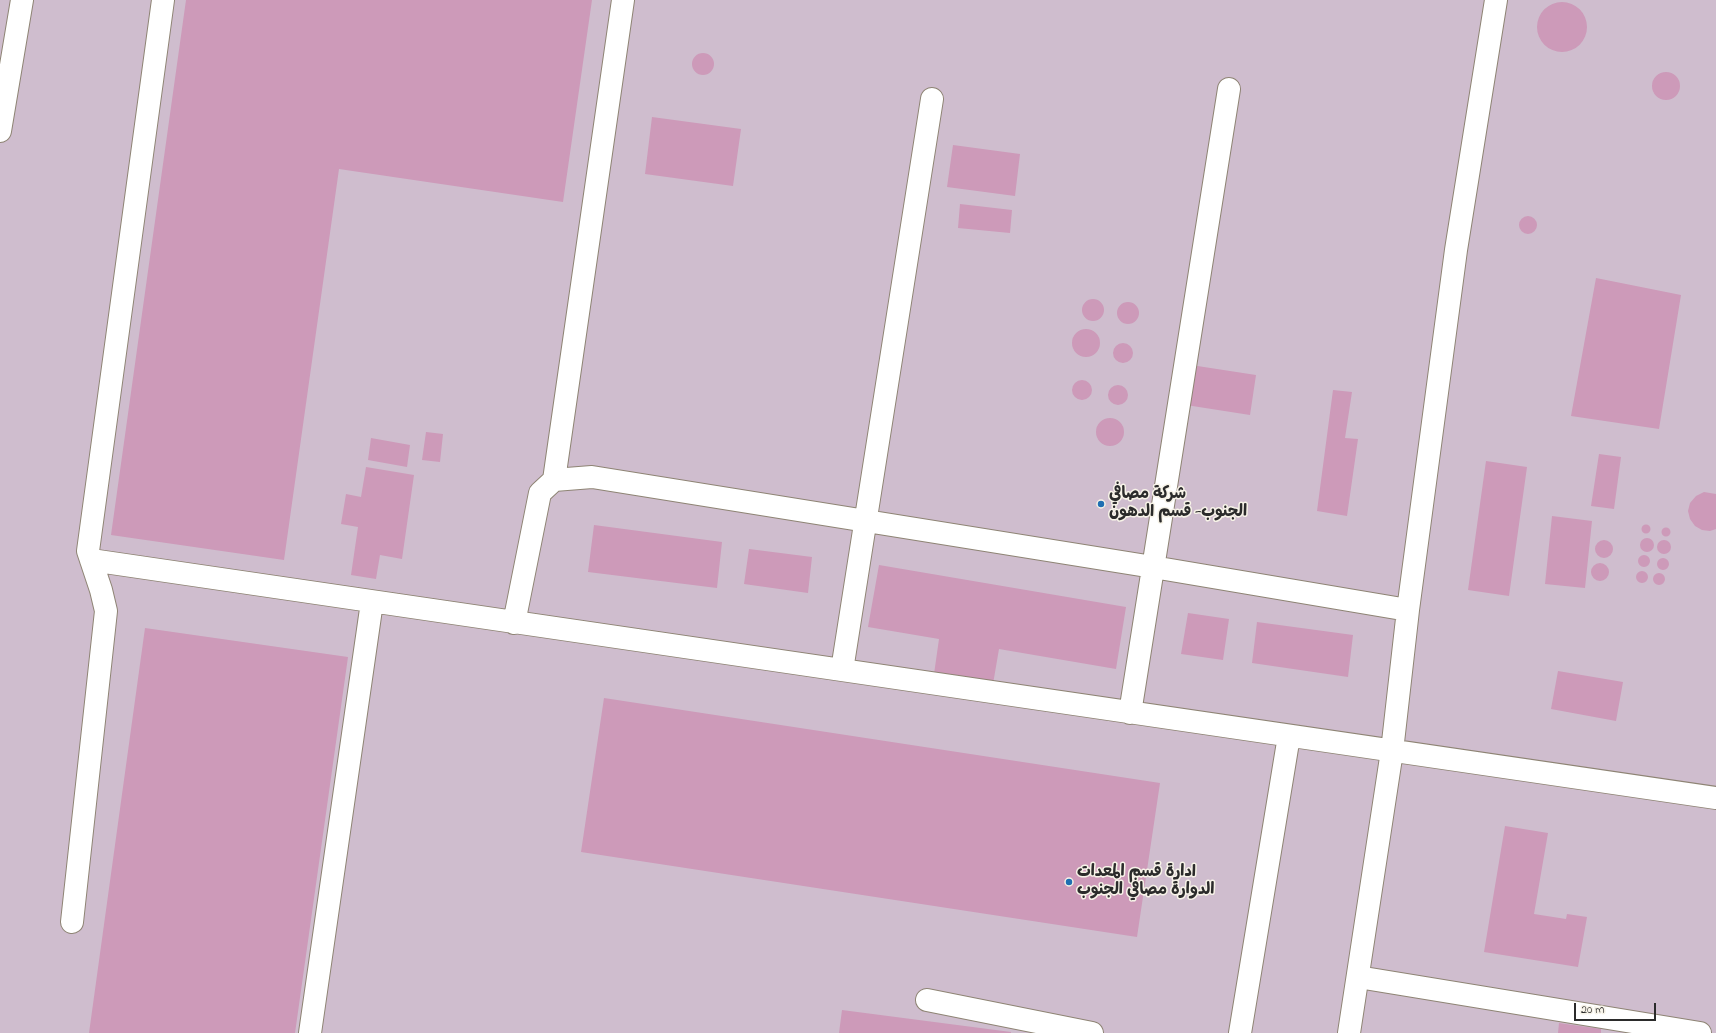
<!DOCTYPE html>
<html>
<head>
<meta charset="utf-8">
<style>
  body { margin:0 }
  #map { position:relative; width:1716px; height:1033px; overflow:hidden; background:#f2ddbe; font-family:"Indie Flower",sans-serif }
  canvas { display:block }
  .scale { position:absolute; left:1574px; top:1003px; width:82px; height:18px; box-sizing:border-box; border:2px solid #2b2b2b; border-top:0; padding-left:5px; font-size:12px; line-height:14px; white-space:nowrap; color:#2b2b2b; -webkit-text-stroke:3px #f7f3e8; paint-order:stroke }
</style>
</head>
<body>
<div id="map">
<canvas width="1716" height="1033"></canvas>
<div class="scale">20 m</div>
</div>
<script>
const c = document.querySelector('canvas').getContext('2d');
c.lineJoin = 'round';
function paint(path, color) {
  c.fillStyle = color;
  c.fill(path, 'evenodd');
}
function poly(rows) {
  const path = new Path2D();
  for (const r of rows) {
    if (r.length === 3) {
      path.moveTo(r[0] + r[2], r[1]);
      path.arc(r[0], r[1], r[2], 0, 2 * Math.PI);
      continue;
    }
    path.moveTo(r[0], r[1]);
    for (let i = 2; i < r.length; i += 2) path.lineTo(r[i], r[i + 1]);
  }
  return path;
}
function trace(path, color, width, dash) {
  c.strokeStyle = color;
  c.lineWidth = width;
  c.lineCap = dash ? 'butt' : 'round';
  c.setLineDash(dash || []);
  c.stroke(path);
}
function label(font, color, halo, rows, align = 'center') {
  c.font = font + ' "Indie Flower","Playpen Sans Arabic",sans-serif';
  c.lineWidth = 3;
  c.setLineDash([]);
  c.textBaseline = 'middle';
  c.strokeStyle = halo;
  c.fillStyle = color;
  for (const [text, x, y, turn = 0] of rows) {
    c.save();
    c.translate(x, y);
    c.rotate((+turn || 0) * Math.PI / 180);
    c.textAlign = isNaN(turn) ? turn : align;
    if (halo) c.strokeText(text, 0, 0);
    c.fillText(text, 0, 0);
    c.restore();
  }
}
const industrial = poly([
  [0,0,1716,0,1716,1033,0,1033]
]);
const building = poly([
  [186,0,592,0,563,202,339,169,284,560,111,535],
  [1562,27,25],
  [703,64,11],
  [1666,86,14],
  [652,117,741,129,733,186,645,174],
  [953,145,1020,154,1015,196,947,187],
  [960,204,1012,210,1010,233,958,228],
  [1528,225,9],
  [1596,278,1681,295,1659,429,1571,416],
  [1093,310,11],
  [1128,313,11],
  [1086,343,14],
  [1123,353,10],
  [1191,365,1256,375,1250,415,1186,405],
  [1082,390,10],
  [1118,395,10],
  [1333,390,1352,392,1345,438,1358,439,1347,516,1317,511],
  [1110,432,14],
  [426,432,443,434,440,462,422,460],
  [371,438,410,445,407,467,368,460],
  [1599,454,1621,457,1614,509,1591,506],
  [1486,461,1527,467,1509,596,1468,590],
  [366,467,414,475,402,559,380,555,376,579,351,575,358,527,341,524,346,494,361,497],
  [1704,492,1716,494,1716,529,1710,531,1702,530,1695,526,1690,519,1688,511,1690,503,1696,496],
  [1552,516,1592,521,1585,588,1545,584],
  [1646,529,4.5],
  [594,525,722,542,717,588,588,572],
  [1666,532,4.5],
  [1647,545,7],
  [1604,549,9],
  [1664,547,7],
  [749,549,812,557,808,593,744,584],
  [1644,561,6],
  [1663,564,6],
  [1600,572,9],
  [879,565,1126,607,1116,669,999,649,993,684,934,674,939,639,868,627],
  [1642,577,6],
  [1659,579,6],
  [1188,613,1229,619,1223,660,1181,654],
  [1257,622,1353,635,1348,677,1252,663],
  [145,628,348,657,295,1033,89,1033],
  [1558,671,1623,682,1616,721,1551,709],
  [604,698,1160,783,1137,937,581,852],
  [1505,826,1548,833,1534,914,1566,919,1567,914,1587,917,1578,967,1484,952],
  [842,1010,1011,1032,1011,1033,839,1033],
  [1559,1023,1601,1029,1601,1033,1558,1033]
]);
const minor = poly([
  [0,131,22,0],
  [554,480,623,0],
  [91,560,1716,798],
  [514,623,540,493,554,480,592,477,1153,567,1408,610],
  [842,670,932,99],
  [1130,713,1229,89],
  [72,922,106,611,101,590,88,551,163,0],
  [1358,977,1700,1033],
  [927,1000,1092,1033],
  [310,1033,372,602],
  [1240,1033,1289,736],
  [1349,1033,1392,751,1408,610,1456,250,1496,0]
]);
const markers = [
  [1101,504,4,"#1f6fb2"],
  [1069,882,4,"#1f6fb2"]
];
const poiNames = [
  ["شركة مصافي",1109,495],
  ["الجنوب- قسم الدهون",1109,513],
  ["ادارة قسم المعدات",1077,873],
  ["الدوارة مصافي الجنوب",1077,891]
];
paint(industrial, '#cfbdce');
paint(building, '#cd9ab9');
trace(minor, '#8e8474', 24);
trace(minor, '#fff', 22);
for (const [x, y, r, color] of markers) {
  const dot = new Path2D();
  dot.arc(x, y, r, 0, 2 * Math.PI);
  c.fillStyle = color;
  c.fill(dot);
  trace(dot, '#f7f3e8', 1.5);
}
label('bold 16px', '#2b2b2b', '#f7f3e8', poiNames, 'left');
</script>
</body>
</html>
